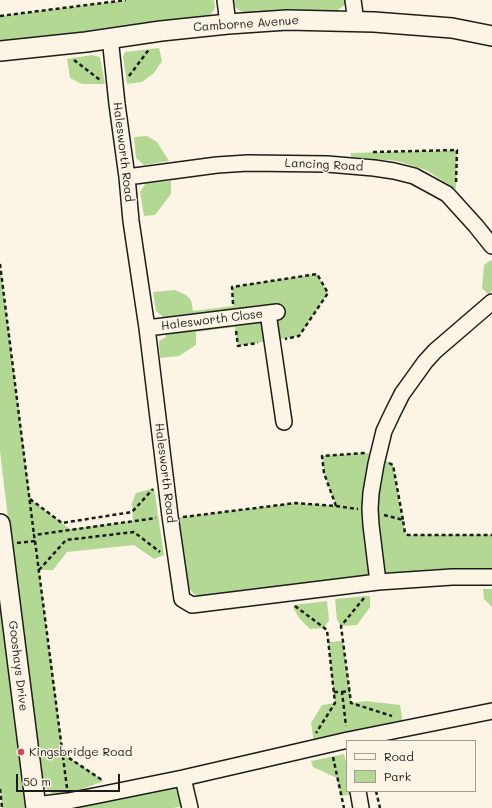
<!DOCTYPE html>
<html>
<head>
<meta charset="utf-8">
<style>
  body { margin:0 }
  #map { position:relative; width:492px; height:808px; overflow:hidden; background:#fcf5e5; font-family:Mali,sans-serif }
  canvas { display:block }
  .legend { position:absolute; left:346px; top:740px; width:130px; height:52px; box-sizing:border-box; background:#fcf5e5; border:1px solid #a29e95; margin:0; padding:5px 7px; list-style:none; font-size:12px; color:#1c1c1c }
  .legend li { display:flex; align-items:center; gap:8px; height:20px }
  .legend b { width:20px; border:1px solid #a29e95 }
  .scale { position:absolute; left:16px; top:774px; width:104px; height:18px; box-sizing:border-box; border:2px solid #1c1c1c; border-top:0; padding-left:5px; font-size:12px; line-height:14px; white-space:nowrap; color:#1c1c1c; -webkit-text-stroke:3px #fcf5e5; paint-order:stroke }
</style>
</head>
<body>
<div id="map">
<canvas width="492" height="808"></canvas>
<ul class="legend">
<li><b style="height:5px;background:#fcf5e5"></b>Road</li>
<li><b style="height:11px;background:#b3d893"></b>Park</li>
</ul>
<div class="scale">50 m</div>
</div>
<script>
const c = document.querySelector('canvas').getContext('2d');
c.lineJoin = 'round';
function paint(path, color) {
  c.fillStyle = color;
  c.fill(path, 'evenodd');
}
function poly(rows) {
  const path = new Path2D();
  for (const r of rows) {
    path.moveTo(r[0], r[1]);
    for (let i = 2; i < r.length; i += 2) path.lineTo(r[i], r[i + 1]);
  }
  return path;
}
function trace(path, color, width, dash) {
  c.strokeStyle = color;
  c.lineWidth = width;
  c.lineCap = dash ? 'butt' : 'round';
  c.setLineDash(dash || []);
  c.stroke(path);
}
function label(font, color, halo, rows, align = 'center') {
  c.font = font + ' Mali,sans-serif';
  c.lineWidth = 3;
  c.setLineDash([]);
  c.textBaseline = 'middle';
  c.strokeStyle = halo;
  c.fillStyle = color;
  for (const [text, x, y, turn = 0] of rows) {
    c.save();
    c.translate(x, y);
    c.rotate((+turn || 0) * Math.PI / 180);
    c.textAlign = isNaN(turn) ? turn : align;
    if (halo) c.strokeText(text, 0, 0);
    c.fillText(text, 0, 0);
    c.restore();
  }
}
const green = poly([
  [128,0,214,0,215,8,208,18,0,45,0,16],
  [234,0,346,0,346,4,335,12,245,14,235,7],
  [159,48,162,61,154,73,142,82,127,84,123,56,125,52],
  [92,55,100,57,105,84,82,84,70,78,67,59],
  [147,136,157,142,169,161,144,165,136,158,134,137],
  [457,150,456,189,426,170,397,161,351,157,351,153],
  [171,181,171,194,155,215,144,216,140,192,146,183],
  [491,260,492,262,492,291,488,294,482,288,484,265],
  [0,264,30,499,70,529,133,521,132,503,136,493,154,488,164,555,154,559,134,545,67,552,53,570,39,570,63,753,104,781,68,794,51,793,43,786,11,544,0,451],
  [317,274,328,293,299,336,238,346,235,327,196,332,196,345,179,356,160,358,159,341,166,337,162,316,156,311,153,292,175,290,186,295,191,300,193,311,233,306,232,287],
  [368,453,378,455,393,465,405,533,408,535,492,535,492,571,208,599,194,594,186,585,175,518,296,503,336,506,324,473,322,456],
  [483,589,492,589,492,607,484,599],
  [366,596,370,596,370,607,357,625,341,626,337,620,335,599],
  [0,600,14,710,26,808,2,808,0,789],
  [327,601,329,620,324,628,310,629,299,618,293,607,294,605],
  [343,641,351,703,366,701,400,705,403,723,314,742,311,723,322,705,335,703,328,642],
  [344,754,347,767,347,791,352,791,353,794,341,796,337,778,313,767,311,761],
  [179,786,184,806,173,808,77,808]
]);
const path = poly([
  [0,16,126,0],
  [74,60,100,80],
  [129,76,150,48],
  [373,152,457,150,456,183],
  [0,264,34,535],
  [233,304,232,287,317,274,328,293,299,336,285,339],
  [236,331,238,346,258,343],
  [389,463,393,465,403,520],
  [30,499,62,523,132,512,153,489],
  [336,506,358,509],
  [384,515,403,520,405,533,408,535,492,535],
  [183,517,296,503,336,506,324,473,322,456,365,453],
  [35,541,67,788],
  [17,543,35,541,34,535,156,518],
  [39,570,66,540,134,532,160,552],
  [364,598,341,626,351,703,392,716],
  [295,606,327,630,335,703,316,733],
  [334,692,342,692,346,726],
  [342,692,350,691],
  [63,754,102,780],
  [333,757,344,808],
  [0,789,2,808],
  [376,791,380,808]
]);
const minor = poly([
  [225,0,228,24],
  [353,0,356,22],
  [110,37,117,104,127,177,131,221,147,328,170,516,182,599,192,605,378,582,452,577,492,577],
  [127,177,217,165,248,163,327,164,374,168,394,171,414,176,447,194,476,226,492,246],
  [268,313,284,422],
  [147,328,277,312],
  [378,582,371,525,370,509,371,493,376,464,384,431,393,412,402,394,425,362,435,351,492,302],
  [183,778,190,808],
  [358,791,361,808],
  [35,805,68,801,99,795,183,778,348,740,492,711]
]);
const tertiary = poly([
  [0,51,86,42,161,31,228,24,287,20,374,22,452,28,492,36],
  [0,524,36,808]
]);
const markers = [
  [21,752,4,"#d1495b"]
];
const streetNames = [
  ["Camborne Avenue",246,24,-4],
  ["Halesworth Road",123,152,83],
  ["Lancing Road",324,165,3],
  ["Halesworth Close",212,320,-7],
  ["Halesworth Road",165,473,83],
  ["Gooshays Drive",18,666,83]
];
const poiNames = [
  ["Kingsbridge Road",29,752]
];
paint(green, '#b3d893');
trace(minor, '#1c1c1c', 18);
trace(tertiary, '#1c1c1c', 22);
trace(path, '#1c1c1c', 2.5, [4, 3]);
trace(minor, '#fcf5e5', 15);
trace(tertiary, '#fcf5e5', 19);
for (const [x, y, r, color] of markers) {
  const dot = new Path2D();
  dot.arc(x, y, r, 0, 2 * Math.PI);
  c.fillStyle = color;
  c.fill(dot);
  trace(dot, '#fcf5e5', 1.5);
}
label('12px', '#1c1c1c', '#fcf5e5', streetNames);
label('12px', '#1c1c1c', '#fcf5e5', poiNames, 'left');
</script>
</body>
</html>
